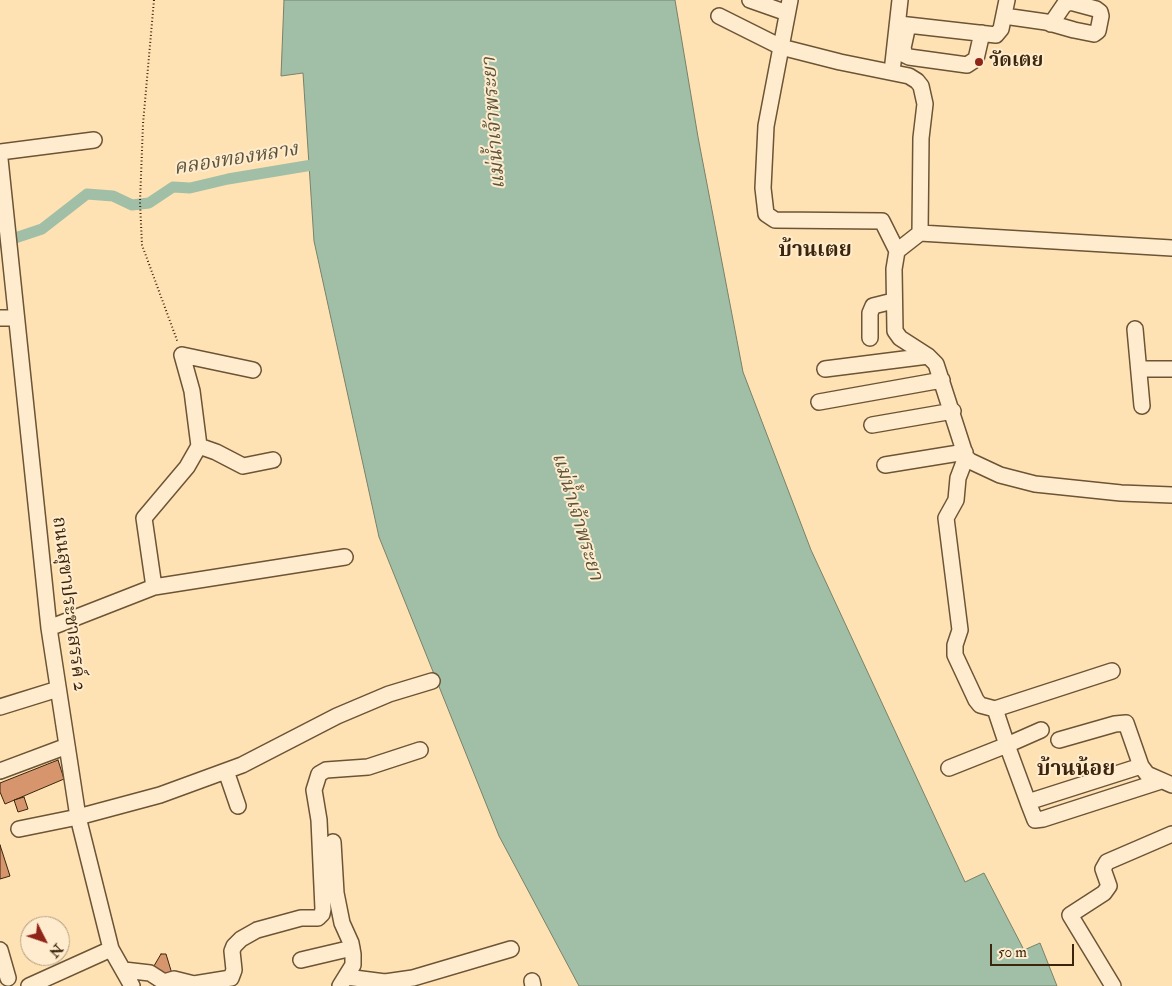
<!DOCTYPE html>
<html>
<head>
<meta charset="utf-8">
<style>
  body { margin:0 }
  #map { position:relative; width:1172px; height:986px; overflow:hidden; background:#ffe2b3; font-family:"IM FELL Double Pica",serif }
  canvas { display:block }
  .north { position:absolute; left:20px; top:916px; width:50px; height:50px; box-sizing:border-box; background:#ffecce; border:1px solid #b19c80; border-radius:50%; rotate:131deg; font-size:14px; font-weight:700; line-height:20px; text-align:center; color:#3b250c }
  .north::after { content:''; display:block; margin:auto; width:18px; height:22px; background:#8f2418; clip-path:polygon(50% 0,100% 100%,50% 72%,0 100%) }
  .scale { position:absolute; left:990px; top:944px; width:84px; height:22px; box-sizing:border-box; border:2px solid #3b250c; border-top:0; padding-left:6px; font-size:15px; line-height:18px; white-space:nowrap; color:#3b250c; -webkit-text-stroke:4px #ffecce; paint-order:stroke }
</style>
</head>
<body>
<div id="map">
<canvas width="1172" height="986"></canvas>
<div class="north">N</div>
<div class="scale">50 m</div>
</div>
<script>
const c = document.querySelector('canvas').getContext('2d');
c.lineJoin = 'round';
function paint(path, color) {
  c.fillStyle = color;
  c.fill(path, 'evenodd');
}
function poly(rows) {
  const path = new Path2D();
  for (const r of rows) {
    path.moveTo(r[0], r[1]);
    for (let i = 2; i < r.length; i += 2) path.lineTo(r[i], r[i + 1]);
  }
  return path;
}
function trace(path, color, width, dash) {
  c.strokeStyle = color;
  c.lineWidth = width;
  c.lineCap = dash ? 'butt' : 'round';
  c.setLineDash(dash || []);
  c.stroke(path);
}
function label(font, color, halo, rows, align = 'center') {
  c.font = font + ' "IM FELL Double Pica","Noto Serif Thai",serif';
  c.lineWidth = 4;
  c.setLineDash([]);
  c.textBaseline = 'middle';
  c.strokeStyle = halo;
  c.fillStyle = color;
  for (const [text, x, y, turn = 0] of rows) {
    c.save();
    c.translate(x, y);
    c.rotate((+turn || 0) * Math.PI / 180);
    c.textAlign = isNaN(turn) ? turn : align;
    if (halo) c.strokeText(text, 0, 0);
    c.fillText(text, 0, 0);
    c.restore();
  }
}
const water = poly([
  [284,0,675,0,698,137,743,372,811,550,965,882,984,873,1024,950,1040,943,1057,986,579,986,499,836,379,537,314,241,303,73,281,76,284,0]
]);
const canal = poly([
  [0,243,42,229,87,194,113,196,132,205,149,203,173,187,190,188,228,179,324,163]
]);
const building = poly([
  [58,760,64,779,5,804,0,792,0,783,58,760],
  [24,797,28,809,18,812,14,800,24,797],
  [0,845,10,876,0,879,0,845],
  [161,954,166,954,173,977,151,971,161,954]
]);
const path = poly([
  [154,0,143,124,140,202,142,245,178,343]
]);
const minor = poly([
  [750,0,787,13],
  [790,0,766,126,763,188,766,214,775,220,882,221,897,251],
  [719,16,781,47,840,62,909,76,917,81,921,86,925,104,921,138,920,233,1172,248],
  [1004,16,1046,22,1074,30,1094,34,1098,31,1101,16,1100,12,1096,9,1070,2,1064,5,1051,24],
  [899,24,996,35,1001,29,1007,0],
  [908,25,903,48,905,55,909,57,967,65,976,59,982,33],
  [892,72,900,0],
  [0,152,94,140],
  [0,159,49,628,78,817,111,949,132,986],
  [920,233,897,251,894,269,895,331,900,338,928,356,936,364,966,457,970,461,1000,475,1035,484,1121,493,1172,495],
  [0,318,16,318],
  [1135,329,1142,406],
  [870,338,870,313,873,306,893,301],
  [825,369,928,356],
  [1139,369,1172,369],
  [819,402,942,380],
  [872,425,953,411],
  [199,446,216,452,243,466,273,460],
  [966,457,958,478,956,500,946,518,960,630,955,645,955,655,976,700,980,705,995,709,1112,671],
  [885,465,965,452],
  [154,587,144,518,187,467,199,446,192,391,182,355,253,370],
  [49,628,154,587,345,557],
  [0,707,58,689],
  [995,709,1007,745,1041,730],
  [1059,740,1115,724,1126,723,1141,766,1147,774,1172,785],
  [949,768,1007,745,1028,802,1141,766],
  [0,771,67,746],
  [226,771,238,806],
  [1028,802,1035,820,1043,819,1161,781],
  [19,829,78,817,160,795,242,765,337,716,389,694,432,681],
  [333,842,336,893,342,923,351,943,353,954,353,965,340,986],
  [0,950,8,978],
  [301,960,352,948],
  [124,970,150,973,164,982,174,979,194,984,231,978,234,970,232,951,234,946,241,939,257,930,301,918,318,918,322,914,323,909,319,820,314,790,319,774,326,770,368,767,420,750],
  [346,977,385,982,413,978,511,949],
  [532,981,533,986],
  [29,986,111,949],
  [1113,986,1070,915,1104,893,1109,886,1103,869,1107,862,1172,834]
]);
const markers = [
  [979,62,5,"#8f2418"]
];
const poiNames = [
  ["วัดเตย",989,62]
];
const streetNames = [
  ["ถนนสุขาประชาสรรค์ 2",68,604,83]
];
const waterNames = [
  ["แม่น้ำเจ้าพระยา",495,123,-94],
  ["คลองทองหลาง",236,160,-9],
  ["แม่น้ำเจ้าพระยา",576,517,73]
];
const quarterNames = [
  ["บ้านเตย",815,251],
  ["บ้านน้อย",1076,770]
];
paint(water, '#a1bfa7');
trace(water, '#788169', 1);
trace(canal, '#a1bfa7', 11);
paint(building, '#d6956c');
trace(building, '#3b250c', 1);
trace(minor, '#6c5436', 18);
trace(path, '#3b250c', 2, [1, 2.5]);
trace(minor, '#ffecce', 15);
for (const [x, y, r, color] of markers) {
  const dot = new Path2D();
  dot.arc(x, y, r, 0, 2 * Math.PI);
  c.fillStyle = color;
  c.fill(dot);
  trace(dot, '#ffecce', 2);
}
label('bold 19px', '#3b250c', '#ffecce', poiNames, 'left');
label('19px', '#3b250c', '#ffecce', streetNames);
label('italic 20px', '#5a533a', '#ffecce', waterNames);
label('bold 21px', '#3b250c', '#ffecce', quarterNames);
</script>
</body>
</html>
